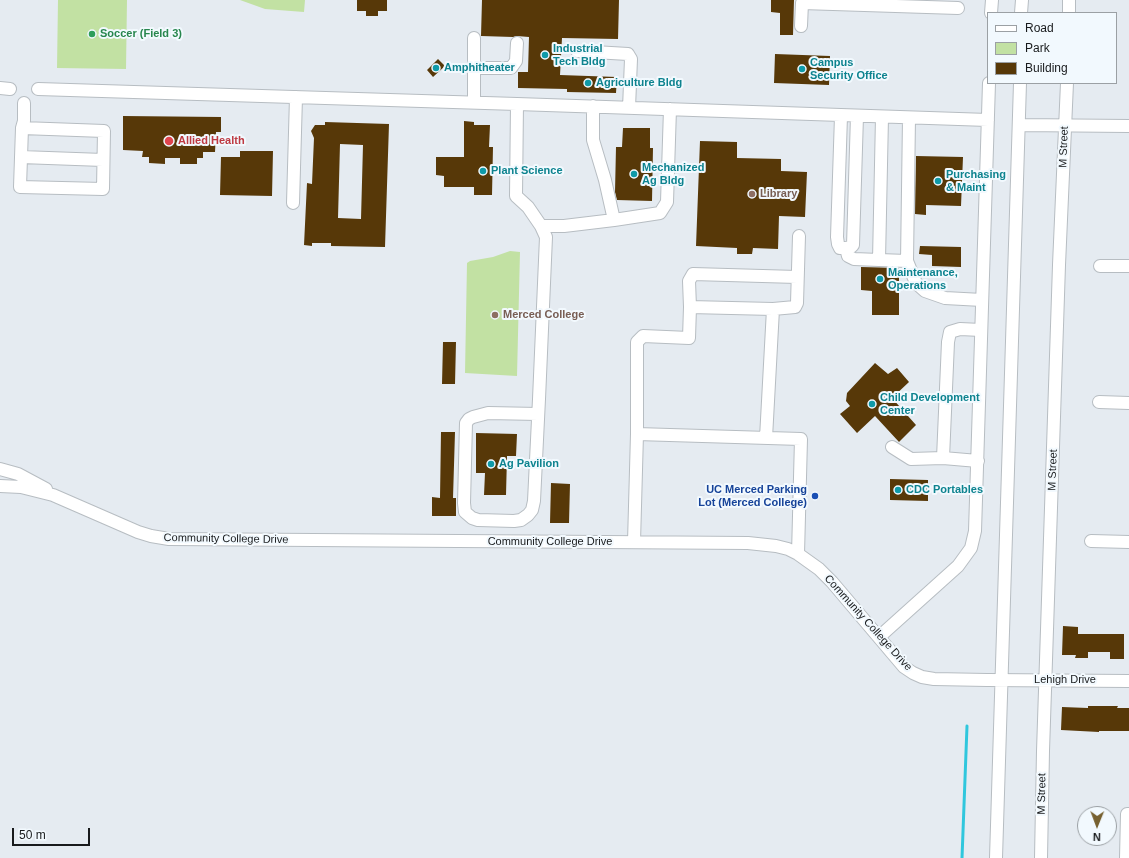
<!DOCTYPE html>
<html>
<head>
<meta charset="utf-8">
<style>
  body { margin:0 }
  #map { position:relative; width:1129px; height:858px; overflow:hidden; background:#e5ebf1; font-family:Helvetica,sans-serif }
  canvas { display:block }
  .legend { position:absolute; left:987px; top:12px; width:130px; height:72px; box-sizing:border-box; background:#f2f9fe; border:1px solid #9ba0a4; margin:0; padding:5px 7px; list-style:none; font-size:12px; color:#181a1c }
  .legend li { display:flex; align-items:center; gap:8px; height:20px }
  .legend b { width:20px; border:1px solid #9ba0a4 }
  .north { position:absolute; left:1077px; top:806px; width:40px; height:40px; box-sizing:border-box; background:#f2f9fe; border:1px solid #9ba0a4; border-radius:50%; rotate:181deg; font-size:11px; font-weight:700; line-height:16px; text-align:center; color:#181a1c }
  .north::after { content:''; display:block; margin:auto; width:14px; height:18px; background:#776130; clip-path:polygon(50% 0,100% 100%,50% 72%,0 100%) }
  .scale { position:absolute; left:12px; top:828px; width:78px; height:18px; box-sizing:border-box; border:2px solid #181a1c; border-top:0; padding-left:5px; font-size:12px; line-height:14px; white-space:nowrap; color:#181a1c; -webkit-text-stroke:3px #f2f9fe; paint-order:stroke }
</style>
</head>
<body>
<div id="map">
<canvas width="1129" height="858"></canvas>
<ul class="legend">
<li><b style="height:5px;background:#fff"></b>Road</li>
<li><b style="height:11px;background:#c2e1a3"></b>Park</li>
<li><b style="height:11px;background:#573808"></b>Building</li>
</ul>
<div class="north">N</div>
<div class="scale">50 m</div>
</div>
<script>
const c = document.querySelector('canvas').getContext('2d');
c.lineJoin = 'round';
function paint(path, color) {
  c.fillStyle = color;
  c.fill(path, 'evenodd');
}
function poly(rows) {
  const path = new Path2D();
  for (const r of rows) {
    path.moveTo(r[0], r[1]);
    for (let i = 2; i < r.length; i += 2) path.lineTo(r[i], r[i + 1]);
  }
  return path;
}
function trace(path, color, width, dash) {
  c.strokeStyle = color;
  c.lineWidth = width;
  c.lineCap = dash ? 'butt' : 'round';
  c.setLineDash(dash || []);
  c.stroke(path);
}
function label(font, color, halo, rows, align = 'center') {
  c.font = font + ' Helvetica,sans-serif';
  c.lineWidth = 4;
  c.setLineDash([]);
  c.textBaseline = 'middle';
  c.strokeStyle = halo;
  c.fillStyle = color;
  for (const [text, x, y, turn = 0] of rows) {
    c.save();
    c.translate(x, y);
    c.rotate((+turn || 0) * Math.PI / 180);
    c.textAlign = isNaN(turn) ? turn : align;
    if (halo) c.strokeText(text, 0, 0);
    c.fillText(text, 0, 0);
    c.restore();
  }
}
const green = poly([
  [58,0,127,0,126,69,57,68],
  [240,0,305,0,304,12,265,9],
  [510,251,520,252,517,376,465,373,467,263,470,261,493,257]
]);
const stream = poly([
  [962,858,967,726]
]);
const building = poly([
  [357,0,387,0,387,11,378,11,378,16,366,16,366,11,357,11],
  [482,0,619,0,618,39,562,38,560,75,617,77,616,93,567,92,567,89,518,88,518,72,528,72,529,37,517,36,513,37,481,36],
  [771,0,794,0,793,35,780,35,780,13,771,12],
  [775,54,830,56,829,85,774,83],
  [438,59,445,66,433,77,427,70],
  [123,116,221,117,221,132,216,132,215,152,203,152,203,158,197,158,197,164,180,164,180,158,165,158,165,164,149,163,149,157,142,157,143,151,123,150],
  [464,121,474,122,474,125,490,125,489,147,493,147,492,195,474,195,474,187,444,187,444,176,436,175,436,157,464,157],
  [325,122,389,124,385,247,331,246,331,243,312,243,312,246,304,245,307,183,312,184,314,138,311,131,315,125,325,125],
  [340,144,363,145,361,219,338,218],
  [623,128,650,128,650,148,653,148,652,201,617,200,615,192,616,147,622,147],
  [700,141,737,142,737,158,781,159,781,171,807,172,805,217,779,216,778,249,753,248,752,254,737,254,737,248,696,246],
  [240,151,273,151,272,196,220,195,221,157,240,157],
  [916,156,963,157,961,206,926,205,926,215,915,214],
  [920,246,961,247,961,267,932,266,932,255,919,254],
  [861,267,899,268,899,315,872,315,872,291,861,290],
  [443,342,456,342,455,384,442,384],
  [875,363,888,374,897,368,909,382,892,398,916,425,899,442,875,416,857,433,840,414,850,406,846,401,847,393],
  [441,432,455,432,453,498,456,498,456,516,432,516,432,497,440,498],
  [476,433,517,434,516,456,507,456,506,495,484,495,485,473,476,473],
  [890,479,928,480,928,501,890,500],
  [551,483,570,484,569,523,550,523],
  [1063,626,1078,627,1078,634,1124,634,1124,659,1110,659,1110,652,1088,652,1088,658,1075,658,1076,655,1062,655],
  [1088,706,1118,706,1117,708,1129,708,1129,731,1099,731,1099,732,1061,730,1062,707,1088,708]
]);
const minor = poly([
  [991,13,992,0],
  [1021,13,1022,0],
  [1069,13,1069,0],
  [801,26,802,3,958,8],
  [577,51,628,54,631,59,629,108],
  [474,68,511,68,516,61,517,43],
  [0,88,10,89],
  [38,89,517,104,988,120],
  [474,102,474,38],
  [517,104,516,196,528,207,541,226,546,237,539,399,534,501,532,510,528,515,521,520,514,521,478,520,472,518,465,512,464,503,466,423,469,419,473,417,488,413,538,414],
  [593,106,593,140,605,180,614,220,660,213,667,202,670,109],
  [841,116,837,237,838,244,840,248,846,248,851,247,853,245,857,116],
  [882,117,879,260,907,261,909,118],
  [1019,125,1129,126],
  [22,128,104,131,103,189,20,187,22,128,24,121,24,103],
  [21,157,103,160],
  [293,203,296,97],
  [541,226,564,226,614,220],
  [846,248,848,256,854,259,879,260],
  [907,261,916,283,925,291,945,298,982,300],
  [1100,266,1129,266],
  [690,307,689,281,693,274,797,277],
  [773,309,795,307,797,303,799,236],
  [1099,402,1129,403],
  [637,434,637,342,643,336,689,338,690,307,773,309,766,438],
  [892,447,911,459,943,458,978,461],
  [943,458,948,342,950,332,960,329,981,330],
  [0,469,18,474,46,489],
  [0,486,21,487,53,495,138,532,151,536,169,539,748,543,776,546,788,549,798,554,819,569,832,582,904,667,913,673,922,677,934,679,987,680,1129,681],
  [1091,541,1129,542],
  [634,542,637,434,801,439,798,554],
  [879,637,958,566,971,548,975,531,989,83],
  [996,858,1020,83],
  [1041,858,1043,751,1059,265,1067,83],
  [1126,858,1127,814,1129,814]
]);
const markers = [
  [92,34,4,"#2e9e5b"],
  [545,55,4,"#0f9aa8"],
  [436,68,4,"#0f9aa8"],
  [802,69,4,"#0f9aa8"],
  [588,83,4,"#0f9aa8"],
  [169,141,5,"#e0444e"],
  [483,171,4,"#0f9aa8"],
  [634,174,4,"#0f9aa8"],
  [938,181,4,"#0f9aa8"],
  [752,194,4,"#8d6e63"],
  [880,279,4,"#0f9aa8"],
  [495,315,4,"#8d6e63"],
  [872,404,4,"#0f9aa8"],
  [491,464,4,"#0f9aa8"],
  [898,490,4,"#0f9aa8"],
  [815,496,4,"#1a4fb4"]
];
const leisureNames = [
  ["Soccer (Field 3)",100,34]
];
const cultureNames = [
  ["Industrial",553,49],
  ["Tech Bldg",553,62],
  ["Campus",810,63],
  ["Security Office",810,76],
  ["Amphitheater",444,68],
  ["Agriculture Bldg",596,83],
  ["Mechanized",642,168],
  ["Ag Bldg",642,181],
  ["Plant Science",491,171],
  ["Purchasing",946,175],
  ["& Maint",946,188],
  ["Maintenance,",888,273],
  ["Operations",888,286],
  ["Child Development",880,398],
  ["Center",880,411],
  ["Ag Pavilion",499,464],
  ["CDC Portables",906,490]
];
const healthNames = [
  ["Allied Health",178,141]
];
const streetNames = [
  ["M Street",1064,147,-88],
  ["M Street",1053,470,-88],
  ["Community College Drive",226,539,1],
  ["Community College Drive",550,542],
  ["Community College Drive",868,623,48],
  ["Lehigh Drive",1065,680],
  ["M Street",1042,794,-89]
];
const educationNames = [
  ["Library",760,194],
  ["Merced College",503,315]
];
const transitNames = [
  ["UC Merced Parking",807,490],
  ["Lot (Merced College)",807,503]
];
paint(green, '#c2e1a3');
trace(stream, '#30c7dd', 3);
paint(building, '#573808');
trace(minor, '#b7bdc2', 14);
trace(minor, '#fff', 12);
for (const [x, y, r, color] of markers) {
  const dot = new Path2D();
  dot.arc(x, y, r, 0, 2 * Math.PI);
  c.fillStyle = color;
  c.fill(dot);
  trace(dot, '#f2f9fe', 1.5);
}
label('bold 11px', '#27864d', '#f2f9fe', leisureNames, 'left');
label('bold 11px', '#0d838f', '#f2f9fe', cultureNames, 'left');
label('bold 11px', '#be3a42', '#f2f9fe', healthNames, 'left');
label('11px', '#181a1c', '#f2f9fe', streetNames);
label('bold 11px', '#785e54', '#f2f9fe', educationNames, 'left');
label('bold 11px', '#164399', '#f2f9fe', transitNames, 'right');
</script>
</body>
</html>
